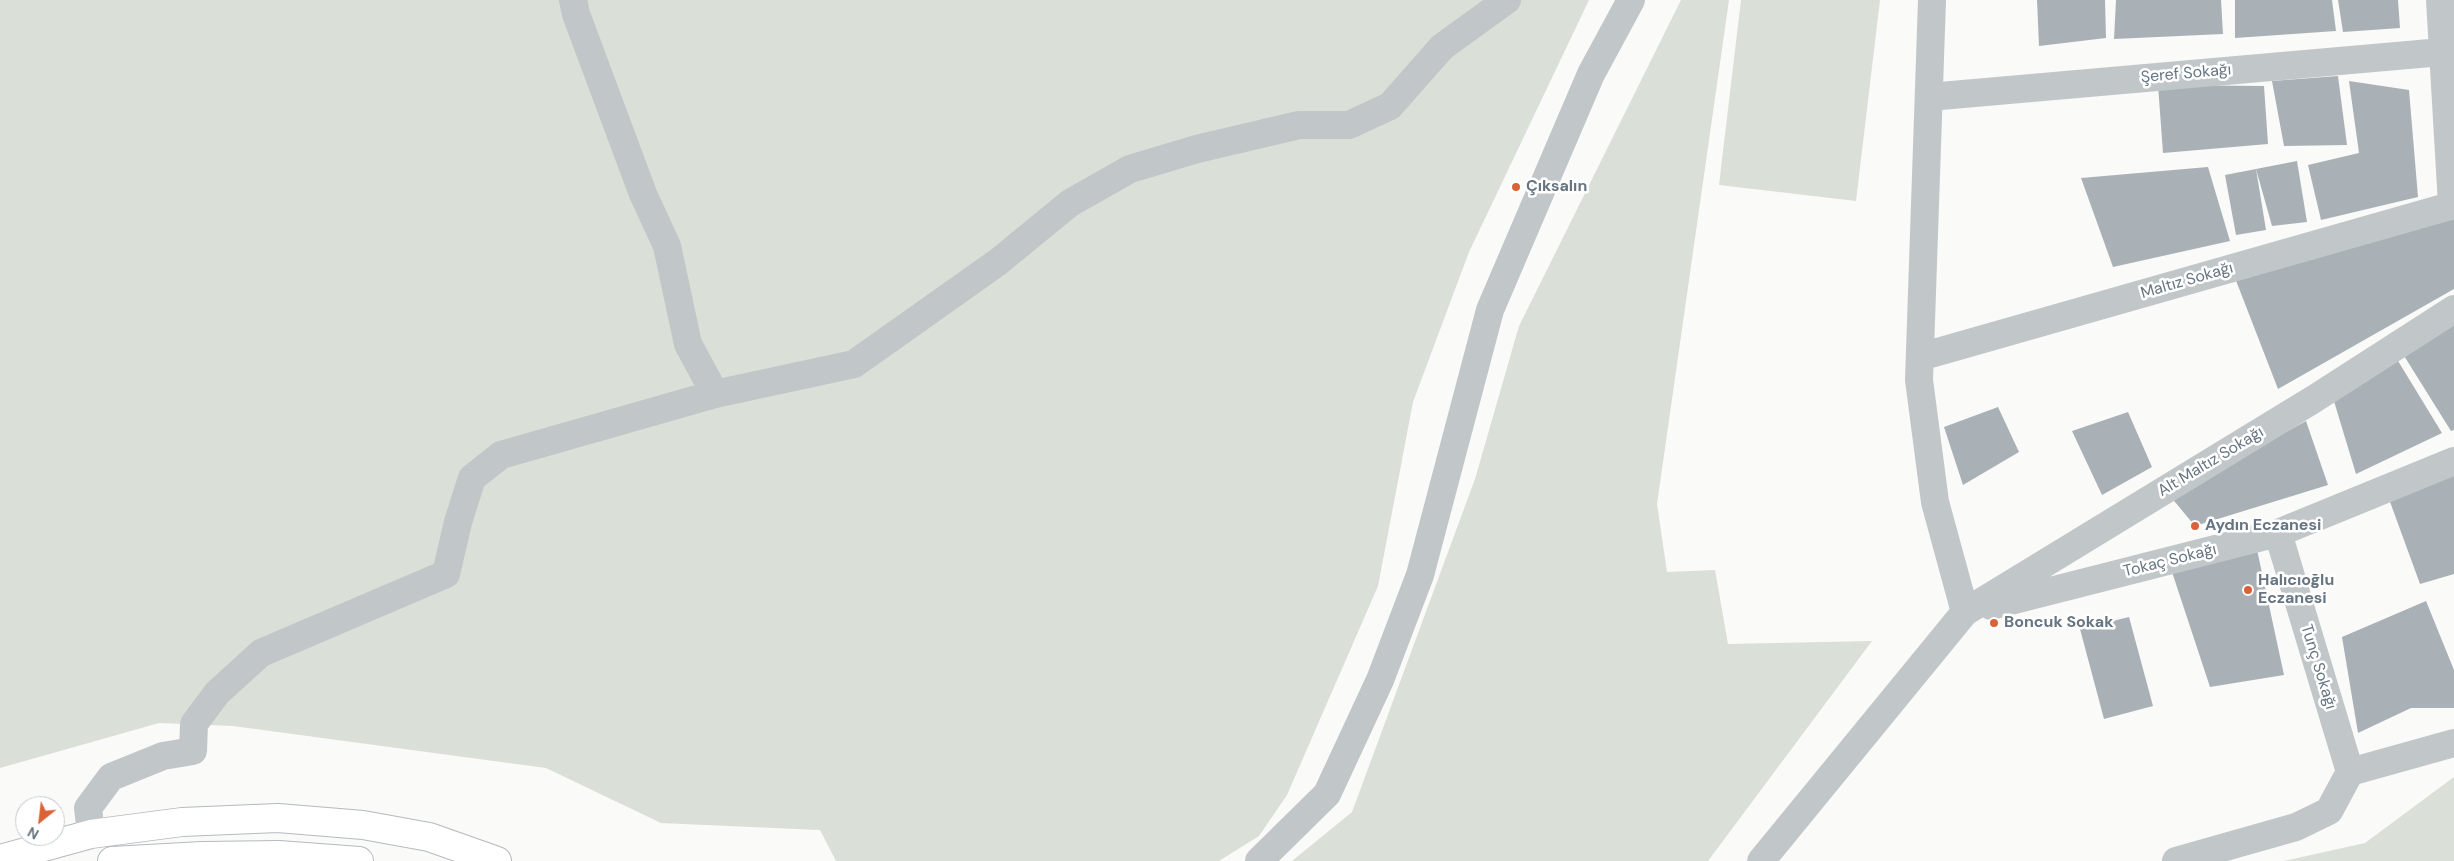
<!DOCTYPE html>
<html>
<head>
<meta charset="utf-8">
<style>
  body { margin:0 }
  #map { position:relative; width:2454px; height:861px; overflow:hidden; background:#fafaf8; font-family:"DM Sans",sans-serif }
  canvas { display:block }
  .north { position:absolute; left:15px; top:796px; width:50px; height:50px; box-sizing:border-box; background:#fff; border:1px solid #c2c8cd; border-radius:50%; rotate:209deg; font-size:14px; font-weight:700; line-height:20px; text-align:center; color:#667581 }
  .north::after { content:''; display:block; margin:auto; width:18px; height:22px; background:#da6238; clip-path:polygon(50% 0,100% 100%,50% 72%,0 100%) }
</style>
</head>
<body>
<div id="map">
<canvas width="2454" height="861"></canvas>
<div class="north">N</div>
</div>
<script>
const c = document.querySelector('canvas').getContext('2d');
c.lineJoin = 'round';
function paint(path, color) {
  c.fillStyle = color;
  c.fill(path, 'evenodd');
}
function poly(rows) {
  const path = new Path2D();
  for (const r of rows) {
    path.moveTo(r[0], r[1]);
    for (let i = 2; i < r.length; i += 2) path.lineTo(r[i], r[i + 1]);
  }
  return path;
}
function trace(path, color, width, dash) {
  c.strokeStyle = color;
  c.lineWidth = width;
  c.lineCap = dash ? 'butt' : 'round';
  c.setLineDash(dash || []);
  c.stroke(path);
}
function label(font, color, halo, rows, align = 'center') {
  c.font = font + ' "DM Sans",sans-serif';
  c.lineWidth = 5;
  c.setLineDash([]);
  c.textBaseline = 'middle';
  c.strokeStyle = halo;
  c.fillStyle = color;
  for (const [text, x, y, turn = 0] of rows) {
    c.save();
    c.translate(x, y);
    c.rotate((+turn || 0) * Math.PI / 180);
    c.textAlign = isNaN(turn) ? turn : align;
    if (halo) c.strokeText(text, 0, 0);
    c.fillText(text, 0, 0);
    c.restore();
  }
}
const green = poly([
  [0,0,1589,0,1469,252,1413,402,1378,586,1287,795,1259,836,1219,861,836,861,820,830,661,823,546,768,233,726,159,723,0,768],
  [1681,0,1729,0,1657,504,1667,572,1715,570,1728,644,1872,641,1708,861,1292,861,1352,812,1475,479,1519,326],
  [1741,0,1880,0,1856,201,1719,185],
  [2454,777,2454,861,2284,861,2365,843]
]);
const building = poly([
  [2037,0,2105,0,2106,38,2039,46],
  [2116,0,2221,0,2223,34,2114,39],
  [2235,0,2332,0,2336,31,2235,38],
  [2338,0,2398,0,2400,28,2343,32],
  [2338,76,2347,145,2284,146,2272,81],
  [2349,81,2409,90,2418,197,2321,220,2308,165,2359,153],
  [2158,85,2264,86,2268,144,2163,153],
  [2297,161,2307,222,2272,226,2256,169],
  [2208,167,2230,241,2113,267,2081,178],
  [2256,169,2266,230,2236,235,2225,175],
  [2454,213,2454,289,2278,389,2235,278],
  [2454,320,2454,430,2451,431,2401,351],
  [2395,356,2442,433,2356,474,2333,398],
  [1998,407,2019,452,1963,485,1944,427],
  [2128,412,2152,467,2102,495,2072,431],
  [2306,421,2328,485,2195,526,2170,496],
  [2454,474,2454,574,2420,584,2389,499],
  [2256,545,2284,675,2210,687,2171,569],
  [2426,601,2454,670,2454,708,2411,708,2358,733,2342,637],
  [2129,617,2153,706,2104,719,2080,629]
]);
const minor = poly([
  [573,0,576,14,643,194,667,246,688,344,715,394],
  [2440,0,2452,205],
  [1929,97,2442,52],
  [1920,357,2454,205],
  [2278,533,2350,772],
  [1991,606,2278,533,2454,461],
  [1965,612,2314,399,2454,309],
  [2350,772,2454,743],
  [91,834,88,808,111,777,163,756,193,751,194,724,217,693,261,653,446,574,458,522,472,478,501,455,715,394,854,364,998,262,1070,203,1130,169,1197,149,1299,125,1349,125,1390,106,1442,47,1507,0],
  [1259,861,1327,794,1380,680,1420,575,1490,310,1591,74,1631,0],
  [1761,861,1965,612,1935,502,1919,380,1932,0],
  [2176,861,2296,827,2329,811,2350,772]
]);
const major = poly([
  [0,859,91,834,182,822,278,818,363,825,429,837,497,861],
  [112,861,202,856,279,855,359,861]
]);
const markers = [
  [1516,187,5,"#da6238"],
  [2195,526,5,"#da6238"],
  [2248,590,5,"#da6238"],
  [1994,623,5,"#da6238"]
];
const streetNames = [
  ["Şeref Sokağı",2186,74,-5],
  ["Maltız Sokağı",2187,281,-16],
  ["Alt Maltız Sokağı",2211,462,-31],
  ["Tokaç Sokağı",2170,561,-14],
  ["Tunç Sokağı",2318,667,73]
];
const poiNames = [
  ["Çıksalın",1526,187],
  ["Aydın Eczanesi",2205,526],
  ["Halıcıoğlu",2258,581],
  ["Eczanesi",2258,599],
  ["Boncuk Sokak",2004,623]
];
paint(green, '#dadfd7');
paint(building, '#a9b1b7');
trace(major, '#b5babe', 30);
trace(minor, '#c1c6c9', 28);
trace(major, '#fff', 28);
for (const [x, y, r, color] of markers) {
  const dot = new Path2D();
  dot.arc(x, y, r, 0, 2 * Math.PI);
  c.fillStyle = color;
  c.fill(dot);
  trace(dot, '#fff', 2);
}
label('16px', '#667581', '#fff', streetNames);
label('bold 16px', '#667581', '#fff', poiNames, 'left');
</script>
</body>
</html>
